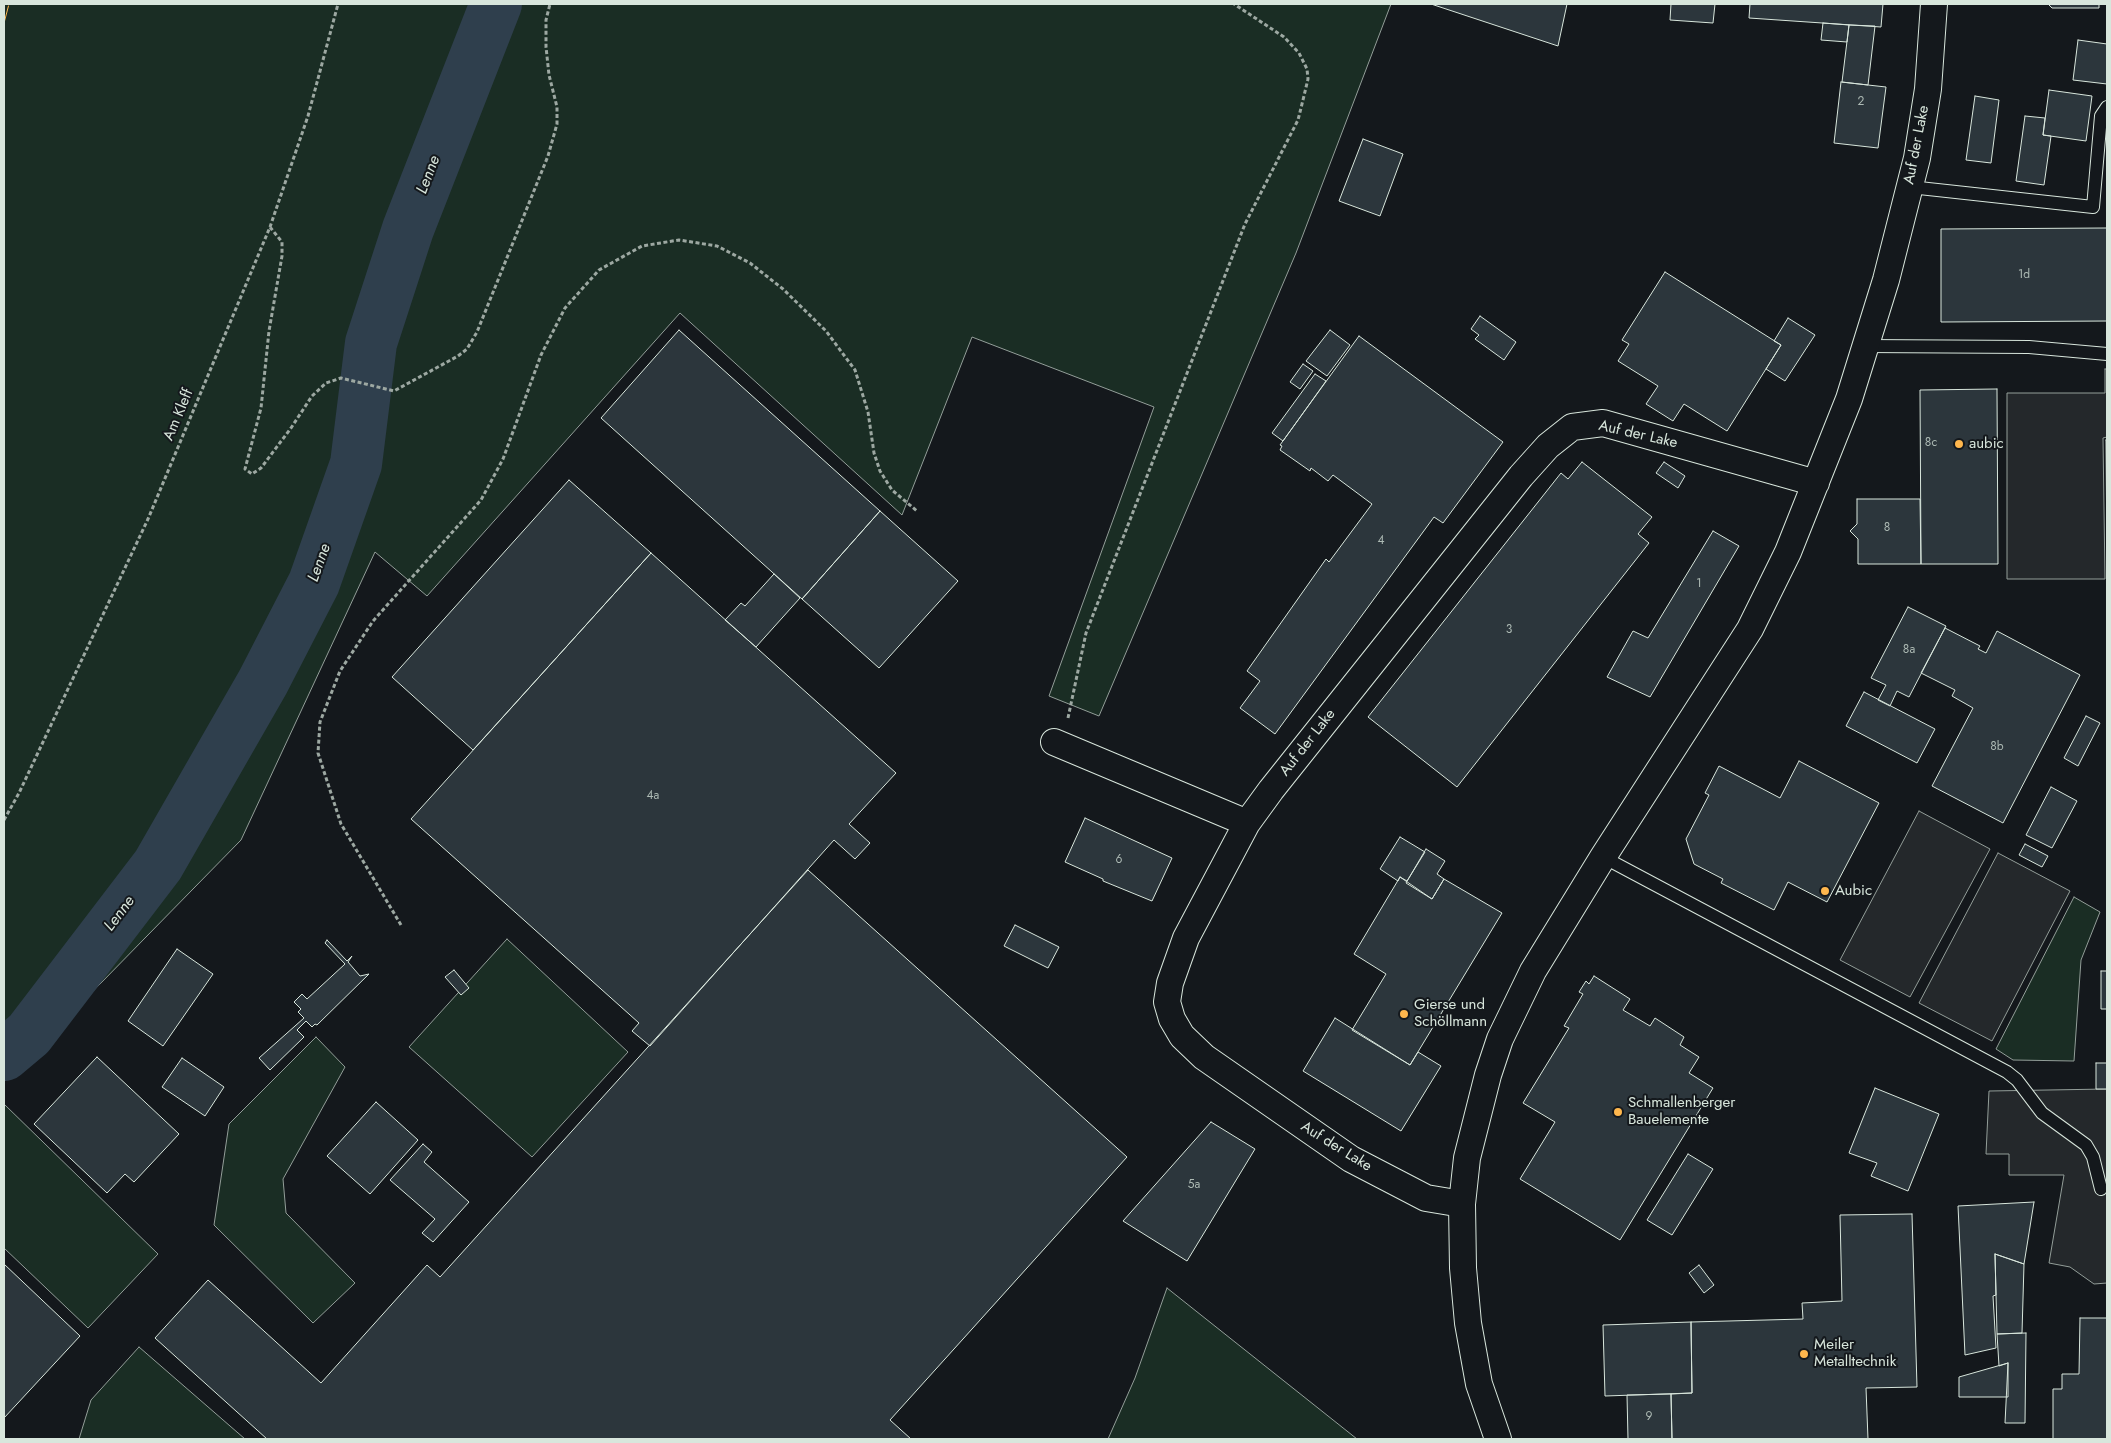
<!DOCTYPE html>
<html>
<head>
<meta charset="utf-8">
<style>
  body { margin:0 }
  #map { position:relative; width:2111px; height:1443px; overflow:hidden; background:#14181c; font-family:Jost,sans-serif }
  canvas { display:block }
  .frame { position:absolute; inset:0; border:5px solid #d8e6dc; pointer-events:none }
</style>
</head>
<body>
<div id="map">
<canvas width="2111" height="1443"></canvas>
<div class="frame"></div>
</div>
<script>
const c = document.querySelector('canvas').getContext('2d');
c.lineJoin = 'round';
function paint(path, color) {
  c.fillStyle = color;
  c.fill(path, 'evenodd');
}
function poly(rows) {
  const path = new Path2D();
  for (const r of rows) {
    path.moveTo(r[0], r[1]);
    for (let i = 2; i < r.length; i += 2) path.lineTo(r[i], r[i + 1]);
  }
  return path;
}
function trace(path, color, width, dash) {
  c.strokeStyle = color;
  c.lineWidth = width;
  c.lineCap = dash ? 'butt' : 'round';
  c.setLineDash(dash || []);
  c.stroke(path);
}
function label(font, color, halo, rows, align = 'center') {
  c.font = font + ' Jost,sans-serif';
  c.lineWidth = 4;
  c.setLineDash([]);
  c.textBaseline = 'middle';
  c.strokeStyle = halo;
  c.fillStyle = color;
  for (const [text, x, y, turn = 0] of rows) {
    c.save();
    c.translate(x, y);
    c.rotate((+turn || 0) * Math.PI / 180);
    c.textAlign = isNaN(turn) ? turn : align;
    if (halo) c.strokeText(text, 0, 0);
    c.fillText(text, 0, 0);
    c.restore();
  }
}
const green = poly([
  [4,4,1391,4,1296,253,1099,716,1049,696,1154,407,972,337,902,515,680,313,427,596,375,552,241,840,4,1082,4,4],
  [2074,897,2100,912,2081,960,2074,1061,2013,1060,1996,1049,2074,897],
  [507,939,628,1052,532,1157,409,1047,507,939],
  [316,1037,345,1067,283,1179,286,1213,355,1283,313,1323,214,1225,229,1124,316,1037],
  [4,1104,158,1254,88,1328,4,1248,4,1104],
  [1167,1288,1357,1439,1108,1439,1135,1378,1167,1288],
  [139,1347,245,1439,79,1439,91,1400,139,1347]
]);
const parking = poly([
  [2105,369,2107,369,2107,437,2103,438,2105,579,2007,579,2007,393,2105,393,2105,369],
  [1919,811,1990,849,1910,997,1840,960,1919,811],
  [1998,853,2070,891,1992,1041,1919,1003,1998,853],
  [2107,1089,2107,1283,2094,1284,2070,1267,2049,1263,2064,1175,2009,1175,2009,1154,1986,1154,1989,1091,2107,1089]
]);
const river = poly([
  [4,1055,29,1034,158,865,263,682,314,583,356,464,371,343,408,229,496,4]
]);
const building = poly([
  [1431,4,1567,4,1558,46,1431,4],
  [1671,4,1715,4,1713,23,1670,20,1671,4],
  [1750,4,1883,4,1881,27,1749,18,1750,4],
  [2048,4,2099,4,2099,8,2052,8,2048,4],
  [1823,23,1849,25,1847,42,1821,40,1823,23],
  [1849,25,1875,26,1868,85,1842,82,1849,25],
  [2078,40,2107,44,2107,84,2073,80,2078,40],
  [1841,82,1886,87,1878,148,1834,143,1841,82],
  [2049,90,2092,96,2086,141,2043,135,2049,90],
  [1975,96,1999,100,1991,163,1966,160,1975,96],
  [2025,116,2045,118,2043,135,2051,136,2044,185,2016,181,2025,116],
  [1363,139,1403,154,1380,216,1339,201,1363,139],
  [2107,228,2107,321,1941,322,1941,229,2107,228],
  [1665,272,1781,345,1727,431,1684,404,1673,421,1646,404,1658,386,1618,361,1629,344,1622,340,1665,272],
  [1480,316,1516,342,1504,360,1475,339,1479,335,1471,329,1480,316],
  [1788,318,1815,335,1785,381,1766,369,1781,345,1774,341,1788,318],
  [679,330,880,511,802,599,601,418,679,330],
  [1330,330,1350,345,1327,376,1306,361,1330,330],
  [1359,336,1503,442,1443,523,1434,517,1275,734,1240,708,1260,681,1247,671,1326,559,1329,562,1372,504,1333,475,1328,481,1311,468,1310,471,1280,450,1282,446,1280,445,1359,336],
  [1303,364,1313,371,1300,389,1290,382,1303,364],
  [1315,374,1326,381,1283,441,1272,433,1315,374],
  [1997,389,1998,564,1921,564,1920,390,1997,389],
  [2106,440,2107,440,2107,564,2106,440],
  [1582,462,1652,517,1638,534,1649,543,1457,787,1368,717,1561,473,1568,479,1582,462],
  [1664,462,1685,476,1678,488,1656,473,1664,462],
  [569,480,651,553,473,750,392,677,569,480],
  [1857,499,1920,499,1921,564,1858,564,1858,539,1850,531,1857,524,1857,499],
  [880,511,958,581,879,668,802,599,880,511],
  [1713,531,1739,546,1650,697,1607,677,1633,631,1648,638,1713,531],
  [651,553,896,773,849,824,870,843,855,859,834,840,650,1046,632,1031,639,1023,411,819,651,553],
  [774,574,800,598,756,647,725,620,741,603,745,606,774,574],
  [1908,607,1946,626,1909,697,1897,691,1890,706,1878,700,1886,685,1871,678,1908,607],
  [1945,628,1980,646,1978,649,1986,653,1997,631,2080,675,2003,823,1932,786,1973,708,1952,696,1955,690,1921,673,1945,628],
  [1864,692,1935,729,1917,763,1846,726,1864,692],
  [2086,716,2100,723,2078,766,2064,758,2086,716],
  [1799,761,1879,803,1827,902,1788,882,1774,910,1721,883,1723,879,1694,864,1686,839,1709,795,1705,793,1719,766,1780,798,1799,761],
  [2051,787,2077,801,2052,848,2026,835,2051,787],
  [1085,818,1172,858,1152,901,1103,881,1103,879,1065,862,1085,818],
  [1400,837,1425,852,1407,881,1400,877,1398,881,1380,869,1400,837],
  [2025,844,2048,856,2042,867,2019,855,2025,844],
  [1426,849,1445,861,1437,874,1444,879,1432,899,1406,883,1426,849],
  [808,870,1127,1157,890,1420,911,1439,267,1439,155,1338,208,1280,321,1383,427,1265,440,1277,808,870],
  [1400,877,1432,899,1444,879,1502,913,1410,1065,1352,1030,1386,974,1354,954,1400,877],
  [1015,925,1059,947,1048,968,1004,946,1015,925],
  [327,940,347,961,352,956,348,962,360,976,369,974,317,1025,315,1024,312,1027,306,1021,297,1030,304,1037,270,1070,259,1058,304,1018,298,1012,301,1009,294,1002,302,994,307,999,345,964,325,943,327,940],
  [177,949,213,974,163,1046,128,1021,177,949],
  [454,970,469,988,461,995,445,977,454,970],
  [2101,971,2107,971,2107,1009,2101,1009,2101,971],
  [1594,976,1630,999,1623,1010,1650,1026,1655,1018,1684,1037,1680,1045,1699,1057,1689,1073,1713,1088,1620,1240,1520,1179,1555,1122,1523,1103,1569,1028,1564,1026,1583,994,1579,992,1586,981,1589,984,1594,976],
  [1335,1018,1410,1065,1418,1052,1441,1066,1401,1131,1303,1071,1335,1018],
  [97,1057,179,1134,134,1182,125,1174,107,1193,34,1124,97,1057],
  [182,1058,224,1087,205,1116,162,1087,182,1058],
  [2096,1063,2107,1063,2107,1089,2096,1089,2096,1063],
  [1875,1088,1939,1114,1908,1191,1871,1176,1877,1163,1849,1153,1875,1088],
  [376,1102,418,1140,370,1194,327,1156,376,1102],
  [1211,1122,1255,1149,1187,1261,1123,1221,1211,1122],
  [423,1144,432,1152,424,1162,469,1202,433,1242,422,1233,435,1219,390,1180,423,1144],
  [1688,1154,1713,1169,1672,1235,1647,1220,1688,1154],
  [2034,1202,2024,1264,1995,1254,1996,1295,1993,1296,1996,1348,1965,1355,1958,1206,2034,1202],
  [1912,1214,1917,1387,1866,1388,1868,1439,1672,1439,1671,1394,1692,1393,1691,1322,1803,1319,1802,1303,1842,1301,1840,1215,1912,1214],
  [1995,1254,2024,1264,2022,1333,1997,1334,1995,1254],
  [4,1264,80,1336,4,1418,4,1264],
  [1699,1265,1714,1285,1704,1293,1689,1273,1699,1265],
  [2080,1318,2107,1318,2107,1439,2053,1439,2053,1389,2062,1389,2062,1374,2079,1374,2080,1318],
  [1691,1322,1692,1393,1605,1396,1603,1325,1691,1322],
  [2026,1333,2025,1423,2005,1423,2008,1363,1999,1366,1997,1334,2026,1333],
  [2008,1363,2008,1397,1959,1397,1959,1377,2008,1363],
  [1671,1394,1672,1439,1628,1439,1627,1395,1671,1394]
]);
const path = poly([
  [270,227,282,242,282,256,269,331,261,408,245,469,252,474,261,468,291,428,312,396,326,383,341,378,394,391,458,356,467,349,477,332,548,156,557,124,557,107,549,75,546,47,546,20,550,4],
  [1068,718,1086,633,1245,224,1298,120,1303,100,1308,79,1307,69,1299,53,1284,37,1234,4],
  [4,820,19,793,148,519,270,227,308,116,338,4],
  [401,925,341,824,318,753,320,722,340,671,373,621,481,500,503,459,541,355,565,308,599,270,642,246,679,240,717,246,750,263,783,289,826,331,855,370,868,412,874,453,880,471,892,490,917,511]
]);
const lane = poly([
  [1910,187,2093,207,2101,116,2107,107],
  [1865,346,2029,347,2107,354],
  [1603,857,2007,1072,2017,1080,2042,1113,2086,1145,2093,1157,2101,1189]
]);
const street = poly([
  [1054,742,1247,823],
  [1462,1204,1426,1198,1351,1159,1204,1057,1182,1036,1172,1019,1167,1002,1170,983,1186,938,1247,823,1271,790,1521,476,1548,446,1572,427,1603,423,1816,483],
  [1498,1439,1479,1384,1468,1323,1463,1268,1462,1204,1467,1158,1488,1075,1500,1039,1533,971,1603,857,1750,629,1788,552,1849,399,1886,280,1917,158,1928,89,1934,4]
]);
const power = poly([
  [4,23,9,4]
]);
const markers = [
  [1959,444,5,"#ffb74d"],
  [1825,891,5,"#ffb74d"],
  [1404,1014,5,"#ffb74d"],
  [1618,1112,5,"#ffb74d"],
  [1804,1354,5,"#ffb74d"]
];
const numberNames = [
  ["2",1861,102],
  ["1d",2024,275],
  ["8c",1931,443],
  ["8",1887,528],
  ["4",1381,541],
  ["1",1699,584],
  ["3",1509,630],
  ["8a",1909,650],
  ["8b",1997,747],
  ["4a",653,796],
  ["6",1119,860],
  ["5a",1194,1185],
  ["9",1649,1417]
];
const streetNames = [
  ["Auf der Lake",1917,145,-79],
  ["Am Kleff",179,415,-67],
  ["Auf der Lake",1638,435,13],
  ["Auf der Lake",1308,743,-52],
  ["Auf der Lake",1336,1147,32]
];
const poiNames = [
  ["aubic",1969,444],
  ["Aubic",1835,891],
  ["Gierse und",1414,1005],
  ["Schöllmann",1414,1022],
  ["Schmallenberger",1628,1103],
  ["Bauelemente",1628,1120],
  ["Meiler",1814,1345],
  ["Metalltechnik",1814,1362]
];
const waterNames = [
  ["Lenne",429,175,-69],
  ["Lenne",320,563,-70],
  ["Lenne",120,914,-53]
];
paint(green, '#1a2d24');
trace(green, '#939e99', 1);
paint(parking, '#24282b');
trace(parking, '#939e99', 1);
trace(river, '#2f3f4d', 52);
paint(building, '#2c363c');
trace(building, '#d8e6dc', 1);
trace(lane, '#d8e6dc', 14);
trace(street, '#d8e6dc', 28);
trace(path, '#9da8a2', 3, [4, 2.5]);
trace(lane, '#14181c', 12);
trace(street, '#14181c', 26);
trace(power, '#ffb74d', 1, [18, 4, 2.5, 4]);
for (const [x, y, r, color] of markers) {
  const dot = new Path2D();
  dot.arc(x, y, r, 0, 2 * Math.PI);
  c.fillStyle = color;
  c.fill(dot);
  trace(dot, '#14181c', 2);
}
label('12px', '#adbab4', null, numberNames);
label('15px', '#d8e6dc', '#14181c', streetNames);
label('15px', '#d8e6dc', '#14181c', poiNames, 'left');
label('italic 16px', '#d8e6dc', '#14181c', waterNames);
</script>
</body>
</html>
